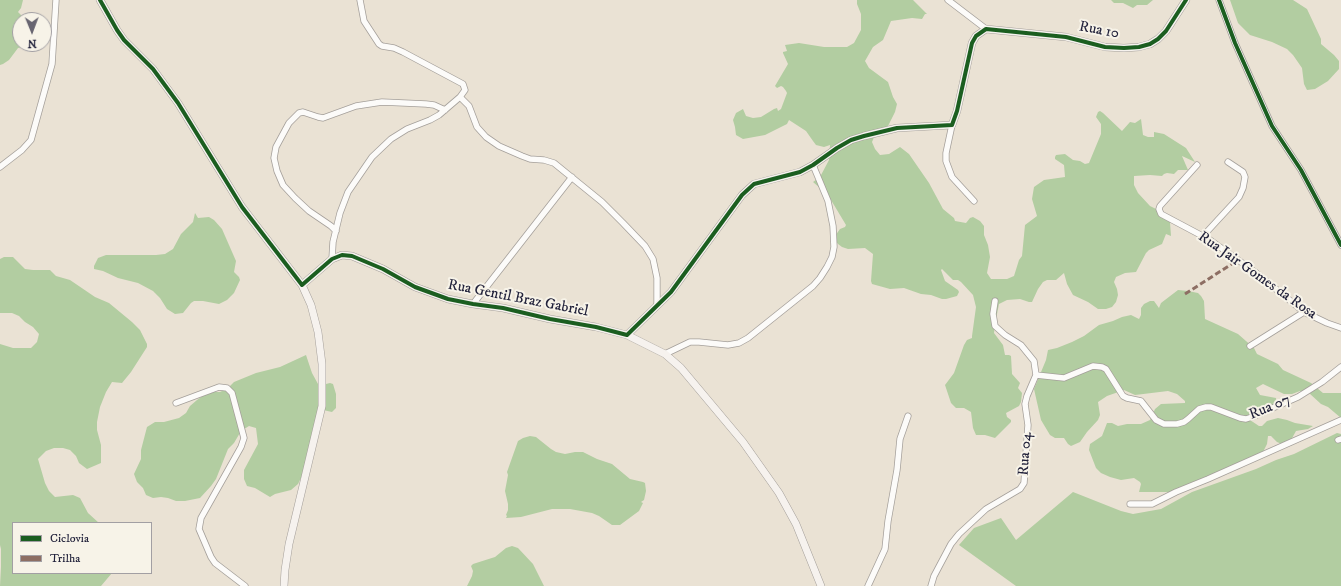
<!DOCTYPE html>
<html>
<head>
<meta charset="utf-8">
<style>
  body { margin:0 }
  #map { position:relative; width:1341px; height:586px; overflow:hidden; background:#eae2d4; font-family:"IM FELL DW Pica",serif }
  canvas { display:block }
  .legend { position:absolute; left:12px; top:522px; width:140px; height:52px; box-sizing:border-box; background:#f7f3e8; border:1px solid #a29fa3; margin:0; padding:5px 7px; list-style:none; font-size:12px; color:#22223b }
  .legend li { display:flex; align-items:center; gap:8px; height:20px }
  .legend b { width:20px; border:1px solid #a29fa3 }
  .north { position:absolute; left:12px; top:12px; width:40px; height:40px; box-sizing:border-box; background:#f7f3e8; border:1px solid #a29fa3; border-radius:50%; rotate:179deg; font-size:11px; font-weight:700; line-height:16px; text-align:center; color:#22223b }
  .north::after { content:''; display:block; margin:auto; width:14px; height:18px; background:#686571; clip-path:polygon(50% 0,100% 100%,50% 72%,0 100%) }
</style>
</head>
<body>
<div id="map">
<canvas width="1341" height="586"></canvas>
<ul class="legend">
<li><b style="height:5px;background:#1b5e20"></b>Ciclovia</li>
<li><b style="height:5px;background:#8d6e63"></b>Trilha</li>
</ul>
<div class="north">N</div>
</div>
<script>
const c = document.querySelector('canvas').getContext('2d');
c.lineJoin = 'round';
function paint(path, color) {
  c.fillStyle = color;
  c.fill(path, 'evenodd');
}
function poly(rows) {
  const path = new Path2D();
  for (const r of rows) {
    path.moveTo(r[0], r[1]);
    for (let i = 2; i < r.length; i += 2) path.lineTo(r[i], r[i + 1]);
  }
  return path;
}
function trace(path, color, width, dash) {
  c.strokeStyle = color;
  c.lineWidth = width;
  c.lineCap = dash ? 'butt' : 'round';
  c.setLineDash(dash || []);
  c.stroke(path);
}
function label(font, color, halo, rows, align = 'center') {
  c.font = font + ' "IM FELL DW Pica",serif';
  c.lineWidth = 4;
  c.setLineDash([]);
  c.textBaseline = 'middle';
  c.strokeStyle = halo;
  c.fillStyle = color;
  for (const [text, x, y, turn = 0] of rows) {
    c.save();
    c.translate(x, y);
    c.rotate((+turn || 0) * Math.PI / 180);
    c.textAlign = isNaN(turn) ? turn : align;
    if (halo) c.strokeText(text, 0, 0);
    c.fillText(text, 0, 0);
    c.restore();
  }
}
const forest = poly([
  [0,0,23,0,21,8,18,12,26,20,20,20,20,44,36,44,18,48,9,60,3,64,0,65],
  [857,0,913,0,927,14,925,14,922,19,912,18,891,21,883,40,873,47,865,61,869,68,888,82,893,97,897,104,895,112,888,126,875,135,872,142,875,149,880,155,889,154,900,147,909,154,929,183,943,209,954,218,955,221,966,223,970,218,973,217,980,221,984,226,984,235,988,245,990,257,987,273,991,279,1007,279,1014,276,1019,260,1022,256,1025,225,1037,216,1032,199,1034,187,1044,180,1065,177,1064,165,1055,159,1055,157,1056,155,1065,154,1073,160,1080,161,1085,164,1089,163,1101,134,1101,124,1096,117,1098,112,1100,111,1103,113,1122,131,1130,122,1135,123,1141,119,1143,135,1148,137,1154,137,1154,132,1164,134,1186,148,1195,162,1182,156,1188,170,1178,170,1174,174,1167,173,1164,174,1162,176,1150,175,1134,176,1134,185,1138,193,1150,206,1158,210,1170,222,1171,236,1166,234,1162,244,1149,250,1146,253,1136,272,1125,273,1116,277,1114,282,1117,289,1118,295,1116,302,1112,307,1106,309,1098,309,1088,302,1073,295,1067,284,1064,273,1056,280,1047,280,1043,282,1038,289,1032,302,1029,302,1020,299,1007,300,999,304,995,324,994,333,1003,345,1005,355,1009,355,1011,356,1012,374,1020,383,1018,388,1022,393,1021,402,1019,406,1006,413,1007,417,1011,420,1011,422,995,438,985,435,976,435,973,428,971,412,964,408,956,408,951,403,945,385,954,373,964,345,967,340,972,338,972,336,976,307,973,295,961,282,958,280,953,280,942,269,941,270,945,281,958,290,959,292,957,296,946,299,942,299,931,295,921,294,904,288,890,289,872,284,871,281,873,254,865,248,848,249,842,247,838,244,835,240,835,236,840,229,845,227,846,225,828,195,813,182,820,177,829,160,830,145,824,147,816,145,813,141,806,131,789,120,787,124,765,135,743,139,736,135,735,127,733,120,736,113,743,109,746,116,753,118,761,117,774,109,777,108,778,111,781,109,787,93,786,91,783,87,781,86,777,88,775,86,788,64,783,53,783,52,787,51,785,45,799,43,824,47,847,47,854,43,861,30,861,14,857,4],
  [1111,0,1153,0,1147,5,1137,5,1133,8,1123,3,1114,3],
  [1230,0,1293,0,1307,9,1321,39,1321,44,1334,55,1339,61,1339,69,1328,81,1315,89,1307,90,1304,84,1302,68,1293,55,1287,49,1272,42,1250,35,1238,23],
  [195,213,198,218,209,217,214,220,222,229,236,261,234,272,239,277,240,280,234,293,227,300,219,304,203,301,194,301,191,303,183,313,175,314,167,309,160,298,153,291,138,283,118,278,103,271,94,269,94,266,98,258,106,255,156,255,165,254,173,249,181,234,193,222],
  [4,257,13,257,25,269,33,270,50,270,56,276,70,280,95,297,109,303,132,322,140,330,147,344,147,347,131,372,122,383,112,382,106,392,100,407,97,422,97,430,101,445,101,463,87,469,79,463,76,456,70,450,63,448,54,448,46,451,38,459,45,483,49,491,55,497,73,495,80,498,88,513,99,523,13,523,13,573,112,573,101,586,0,586,1,567,1,549,0,545,0,344,13,348,31,348,37,342,39,334,33,327,25,322,19,316,12,313,0,313,0,259],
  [1178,290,1188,291,1198,293,1201,296,1204,301,1205,319,1238,334,1254,348,1257,354,1278,364,1283,370,1311,383,1323,393,1341,393,1341,418,1328,407,1321,404,1309,393,1300,391,1292,394,1284,394,1263,384,1256,388,1260,395,1276,398,1277,406,1250,420,1259,426,1262,426,1267,421,1278,418,1287,420,1295,423,1313,426,1308,429,1296,431,1291,440,1284,445,1277,442,1271,436,1268,436,1267,444,1263,452,1178,492,1139,492,1141,484,1140,482,1134,478,1121,480,1110,477,1101,473,1096,468,1089,450,1090,444,1102,436,1107,423,1112,423,1118,426,1127,424,1141,424,1150,420,1155,409,1161,404,1185,403,1185,401,1177,394,1168,391,1135,395,1124,390,1107,396,1098,402,1100,415,1098,420,1087,432,1080,442,1071,446,1068,444,1064,438,1055,438,1050,435,1041,420,1034,389,1046,360,1048,350,1057,348,1072,342,1084,336,1099,325,1113,321,1122,317,1131,315,1139,319,1141,315,1141,308,1144,304,1150,301,1154,301,1159,308,1161,303],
  [306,355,312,373,318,384,322,385,330,383,333,384,336,394,336,408,332,412,323,410,302,476,298,484,291,490,275,494,270,497,255,488,247,486,244,479,244,470,258,444,256,428,249,426,241,431,234,443,228,449,216,479,211,486,200,498,185,501,176,501,168,498,161,497,153,498,146,495,143,488,137,482,134,474,141,459,141,450,147,427,155,422,164,422,179,418,186,413,190,406,197,400,204,395,211,392,220,392,228,388,234,382,256,373,280,367],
  [1337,433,1341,434,1341,586,1016,586,959,545,974,528,1001,518,1016,540,1073,492,1121,511,1133,514,1161,509,1192,492,1256,469,1276,460,1294,454],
  [530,436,536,437,551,449,556,452,565,454,575,452,583,452,597,459,612,464,630,479,643,482,645,483,646,491,644,500,641,502,643,503,639,511,620,525,612,525,599,516,592,513,570,509,552,509,521,517,506,518,507,516,506,515,508,510,508,504,505,491,508,475,507,472,518,441,523,438],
  [512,546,518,548,533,564,544,586,467,586,472,576,473,571,471,566,473,564,495,557,506,548]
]);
const street = poly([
  [360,0,364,21,379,44,382,46,394,48,403,52,463,84,465,90,460,97,469,106,477,127,486,137,499,146,522,156,530,159,544,160,554,163,602,202,623,223,645,246,653,259,657,278,657,306],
  [948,0,986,29],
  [1219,0,1235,43,1272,126,1301,170,1341,245],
  [952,125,946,153,946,161,952,177,974,201],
  [1197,165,1160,206,1159,209,1161,214,1210,240,1255,272,1304,312,1327,323,1341,328],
  [0,167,22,150,31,140,52,64,56,0],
  [336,231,331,226,309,211,295,198,283,185,277,171,274,158,276,147,289,123,299,113,303,112,318,117,323,118,356,106,382,102,426,104,434,105,445,110],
  [1203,236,1239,197,1243,188,1245,177,1243,172,1228,162],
  [332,259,333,242,340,213,348,192,372,157,391,139,407,129,430,120,439,115,460,97],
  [473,304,572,177],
  [1250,346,1304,312],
  [665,354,690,342,699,342,728,345,739,343,748,338,813,286,820,278,827,267,832,257,834,247,833,226,828,201,813,165],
  [1036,375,1064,378,1093,366,1102,367,1106,369,1123,396,1127,398,1141,401,1156,420,1164,424,1177,424,1184,422,1188,419,1199,409,1206,407,1211,407,1240,418,1246,419,1252,417,1298,397,1322,382,1341,367],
  [176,403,219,387,227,388,232,393,244,438,241,447,201,518,199,529,211,557,215,563,245,586],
  [1338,440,1341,439],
  [1130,504,1152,504,1176,492,1208,479,1341,420],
  [868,586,885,549,888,521,897,470,900,439,908,416],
  [931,586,934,576,951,544,959,534,986,509,1020,489,1024,483,1028,425,1025,404,1027,396,1036,375,1034,361,1021,345,1005,335,995,326,993,314,995,301]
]);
const secondary = poly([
  [100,0,117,30,124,40,153,69,178,103,242,207,302,285,311,305,318,332,322,364,322,406,289,544,285,570,284,586],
  [302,285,332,259,342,255,352,256,383,269,415,287,448,299,473,304,503,308,550,319,596,327,627,335,665,354,681,368,743,442,779,493,796,524,821,586],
  [627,335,671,292,742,195,754,184,800,172,813,165,837,148,851,140,864,136,897,128,952,125,957,111,972,43,976,36,986,29,1066,37,1105,47,1124,48,1139,47,1150,44,1158,39,1166,31,1186,0]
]);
const quiet = poly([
  [1185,294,1238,260]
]);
const cycleway = poly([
  [100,0,117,30,124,40,153,69,178,103,242,207,302,285,332,259,342,255,352,256,383,269,415,287,448,299,473,304,503,308,550,319,596,327,627,335,671,292,742,195,754,184,800,172,813,165,837,148,851,140,864,136,897,128,952,125,957,111,972,43,976,36,986,29,1066,37,1105,47,1124,48,1139,47,1150,44,1158,39,1166,31,1186,0],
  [1219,0,1235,43,1272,126,1301,170,1341,245]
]);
const streetNames = [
  ["Rua 10",1099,31,11],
  ["Rua Jair Gomes da Rosa",1257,276,35],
  ["Rua Gentil Braz Gabriel",518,299,11],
  ["Rua 07",1270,408,-22],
  ["Rua 04",1026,454,-86]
];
paint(forest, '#b2cda1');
trace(street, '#a49f9a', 7);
trace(secondary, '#a49f9a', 8);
trace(street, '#fcfbf9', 5.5);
trace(secondary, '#f6f2ee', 7);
trace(quiet, '#8d6e63', 3, [6, 3]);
trace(cycleway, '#1b5e20', 4);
label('15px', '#22223b', '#f7f3e8', streetNames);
</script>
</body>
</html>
